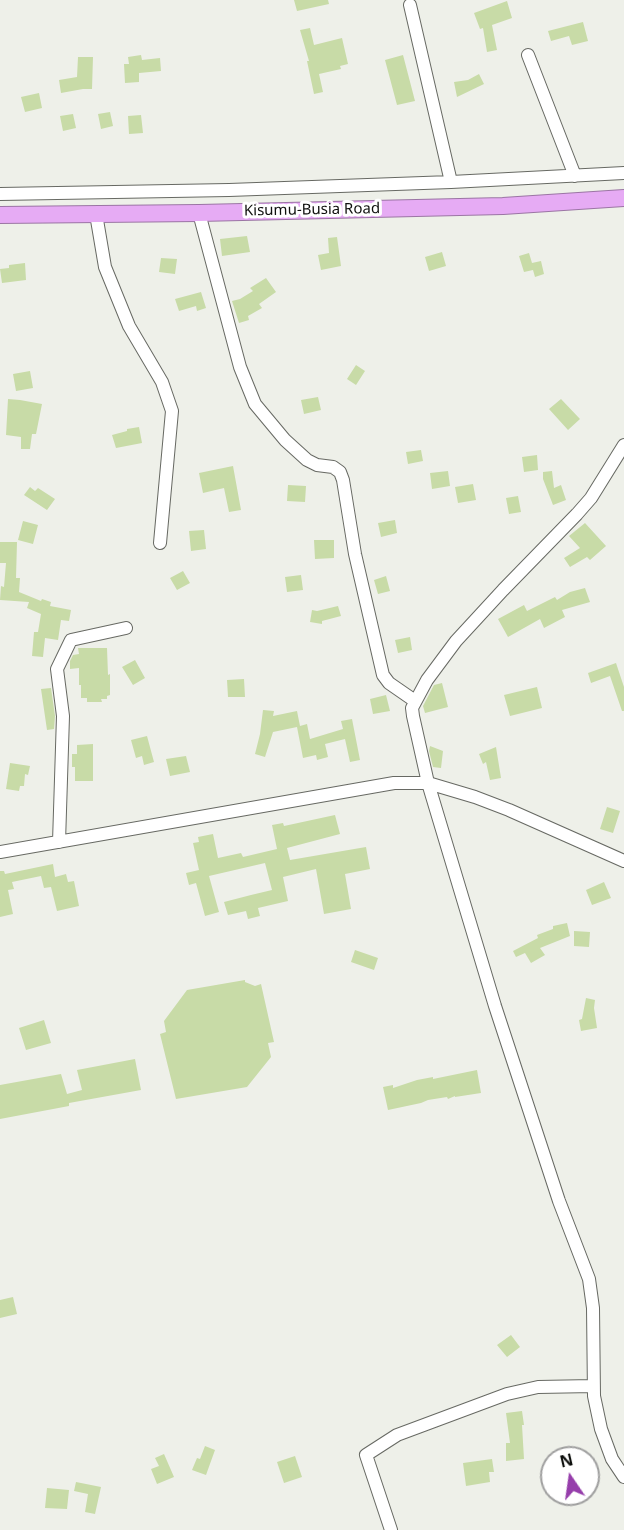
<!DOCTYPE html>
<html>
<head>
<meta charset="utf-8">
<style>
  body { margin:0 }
  #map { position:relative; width:624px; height:1530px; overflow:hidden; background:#eef0e9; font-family:"Noto Sans",sans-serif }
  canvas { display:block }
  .north { position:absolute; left:540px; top:1446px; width:60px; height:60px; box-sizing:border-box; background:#fff; border:2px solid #9f9f9f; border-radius:50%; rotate:347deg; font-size:16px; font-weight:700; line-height:24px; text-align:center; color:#0f100e }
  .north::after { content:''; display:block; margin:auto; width:21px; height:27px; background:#963eab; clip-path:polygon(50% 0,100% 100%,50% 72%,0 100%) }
</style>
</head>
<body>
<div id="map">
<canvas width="624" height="1530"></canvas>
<div class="north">N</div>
</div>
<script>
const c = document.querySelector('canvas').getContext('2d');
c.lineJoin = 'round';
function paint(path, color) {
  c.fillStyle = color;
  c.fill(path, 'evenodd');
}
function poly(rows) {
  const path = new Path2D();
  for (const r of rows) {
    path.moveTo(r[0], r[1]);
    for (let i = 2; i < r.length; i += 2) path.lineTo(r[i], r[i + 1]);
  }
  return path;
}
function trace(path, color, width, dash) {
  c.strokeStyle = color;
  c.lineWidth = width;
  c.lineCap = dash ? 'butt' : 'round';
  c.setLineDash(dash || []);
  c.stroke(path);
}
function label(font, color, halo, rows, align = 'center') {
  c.font = font + ' "Noto Sans",sans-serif';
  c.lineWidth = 6;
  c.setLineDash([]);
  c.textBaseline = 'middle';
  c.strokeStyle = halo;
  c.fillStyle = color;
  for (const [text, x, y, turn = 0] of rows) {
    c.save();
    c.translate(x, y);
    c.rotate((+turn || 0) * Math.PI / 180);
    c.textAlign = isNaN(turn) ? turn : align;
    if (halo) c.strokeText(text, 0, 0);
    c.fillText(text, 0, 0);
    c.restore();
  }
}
const building = poly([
  [294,0,328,0,329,4,297,11],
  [507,1,512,18,492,25,497,50,487,52,483,28,480,29,474,13],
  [583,22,588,41,572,45,569,36,551,41,548,31],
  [310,28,314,45,342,38,348,64,340,66,341,69,319,74,323,92,314,94,307,61,309,61,300,30],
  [141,55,142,60,160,58,161,71,139,73,139,82,125,83,124,64,129,64,128,57],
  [403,55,415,101,397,105,385,60],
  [78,57,93,57,92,89,83,89,61,93,59,80,77,77],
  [479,74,484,84,457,97,454,82,468,80],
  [39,93,42,108,25,112,21,97],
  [110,112,113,126,101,129,98,114],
  [73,114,76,128,63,131,60,116],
  [141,115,143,133,129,134,128,116],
  [247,236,250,252,222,256,220,239],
  [337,237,341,266,321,270,318,255,329,253,328,238],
  [442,252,446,266,429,271,425,257],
  [529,253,532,263,541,261,544,274,535,277,533,270,524,272,519,256],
  [161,258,177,259,175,274,159,272],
  [25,263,26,280,2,283,0,269,9,268,9,265],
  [266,278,276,292,259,304,262,308,248,316,249,320,239,323,232,301,240,299,253,291,250,288],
  [201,292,206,308,197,311,196,306,179,311,175,299],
  [356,365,365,371,356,385,347,379],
  [30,371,33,388,16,391,13,374],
  [318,397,321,410,304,414,301,400],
  [8,399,20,400,42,404,36,434,32,434,30,449,21,449,21,437,6,435],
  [561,399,580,419,568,430,549,409],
  [139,427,142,443,116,448,112,435,127,431,127,429],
  [421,450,423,461,408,464,406,452],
  [537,455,538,470,524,472,522,457],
  [233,466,241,510,229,512,224,488,203,493,199,473],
  [448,471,450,486,432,489,430,473],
  [552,471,554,488,561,485,566,500,553,505,543,479,543,472],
  [473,484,476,500,458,503,455,487],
  [288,485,306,486,305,502,287,501],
  [30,487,35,491,38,488,55,499,47,510,24,495],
  [518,496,521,512,509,514,506,498],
  [395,520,397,533,381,537,378,523],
  [23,521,38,525,33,544,18,540],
  [585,523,606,546,590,560,587,557,570,567,564,558,580,548,569,536],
  [204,530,206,549,191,551,189,531],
  [314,540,334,540,334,558,315,559],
  [0,542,17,542,16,578,20,578,19,592,41,601,42,599,51,602,50,606,71,610,69,621,61,620,58,640,45,638,43,657,32,656,34,632,38,632,41,614,27,608,29,602,0,600,1,586,4,587,6,563,0,563],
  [183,571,190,583,177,590,170,578],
  [301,575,303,590,287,592,285,577],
  [386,576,390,591,378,594,374,580],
  [585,588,590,602,562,610,565,617,544,628,540,619,508,637,498,619,524,605,527,611,555,597,557,600,570,592],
  [338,606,341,616,322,621,322,624,310,622,312,610,317,611],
  [410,637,412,650,398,653,395,640],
  [78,648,107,648,108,675,110,674,110,695,107,696,107,699,101,699,102,702,87,702,87,698,81,698,81,685,79,685,79,668,70,669,70,661,73,655,79,654],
  [135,660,145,678,133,685,122,667],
  [616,663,624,687,624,711,622,711,610,676,591,683,588,673],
  [244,679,245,697,228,697,227,680],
  [442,683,448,707,425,713,423,706,434,685],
  [537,687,542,708,510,716,504,695],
  [51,688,55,716,54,729,47,730,41,689],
  [386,695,390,711,373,714,370,699],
  [263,710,274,711,273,716,297,711,300,726,307,724,310,739,343,729,341,721,352,719,360,760,350,762,345,739,325,744,328,757,317,760,316,755,303,758,297,727,273,732,265,757,255,754,260,734],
  [147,736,154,762,144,765,142,756,136,758,131,740],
  [93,744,93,781,75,781,75,767,72,767,72,754,77,754,77,745],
  [430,746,443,751,441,768,433,767,429,751],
  [496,747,501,778,490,780,486,762,483,764,479,754],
  [186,756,190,772,170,776,166,759],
  [10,763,30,766,28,775,25,774,24,786,20,786,19,791,6,789],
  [607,807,620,811,613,833,600,829],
  [335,815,340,834,287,848,290,860,366,847,370,869,345,874,351,909,324,914,316,869,283,877,288,901,258,908,260,916,248,919,246,911,228,915,224,902,251,895,272,890,265,863,209,876,219,912,205,916,196,883,189,885,186,873,199,870,193,843,199,842,198,837,213,834,218,858,241,853,243,857,277,849,272,825,283,823,284,826],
  [53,864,55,877,66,874,68,882,74,881,79,906,57,911,51,887,44,888,41,876,12,882,14,889,8,890,13,914,0,917,0,871,4,871,5,874],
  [604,882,611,898,592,905,586,890],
  [567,923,570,936,540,948,545,955,531,963,525,953,516,957,513,951,538,938,537,935,553,929,553,926],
  [574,931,590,932,589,947,574,946],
  [355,950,378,958,374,970,351,962],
  [245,980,245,982,255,986,261,984,274,1042,268,1043,271,1057,247,1087,176,1099,160,1034,166,1032,164,1021,187,990],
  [586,998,595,1000,594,1008,597,1028,581,1031,579,1020,582,1019],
  [44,1020,51,1043,26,1050,19,1028],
  [135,1059,141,1090,69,1103,69,1106,0,1119,0,1085,61,1074,67,1094,82,1090,77,1070],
  [477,1070,481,1093,455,1097,455,1096,448,1099,447,1097,428,1100,421,1103,388,1110,383,1087,393,1085,393,1088,417,1080,433,1077,433,1079],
  [13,1297,17,1314,0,1318,0,1300],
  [511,1335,520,1347,507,1357,497,1345],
  [522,1411,524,1425,522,1425,524,1459,506,1461,506,1443,510,1443,506,1413],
  [205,1446,215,1450,206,1475,192,1470,197,1458,200,1459],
  [164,1454,174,1477,157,1484,151,1469,159,1466,155,1458],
  [295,1456,302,1477,284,1483,277,1462],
  [492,1459,494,1472,489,1472,490,1482,466,1486,463,1463],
  [76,1482,101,1487,95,1514,85,1512,88,1494,74,1491],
  [47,1488,69,1490,67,1509,45,1508]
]);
const minor = poly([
  [410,5,451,182],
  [528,55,575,176],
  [0,194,229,190,451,182,624,173],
  [199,213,240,367,255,404,285,440,307,460,317,465,333,467,340,472,343,480,355,554,383,675,389,683,415,701],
  [96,214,105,267,129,326,162,382,172,411,160,543],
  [624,445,591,498,577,514,503,590,456,641,427,680,412,708,413,716,428,783,495,1006,559,1201,589,1279,593,1308,594,1396,601,1429,612,1459,624,1477],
  [59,842,63,716,57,669,71,640,126,628],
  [0,852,394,783,428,783,475,797,509,810,624,861],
  [391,1530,366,1455,397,1435,507,1394,538,1387,593,1386]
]);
const highway = poly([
  [0,215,199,213,503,206,624,198]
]);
const streetNames = [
  ["Kisumu-Busia Road",312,210,-1]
];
paint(building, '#c8dba7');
trace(minor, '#676963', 14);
trace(highway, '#9b75a4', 18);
trace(minor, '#fff', 12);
trace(highway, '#e6abf4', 16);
label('15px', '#0f100e', '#fff', streetNames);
</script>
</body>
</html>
